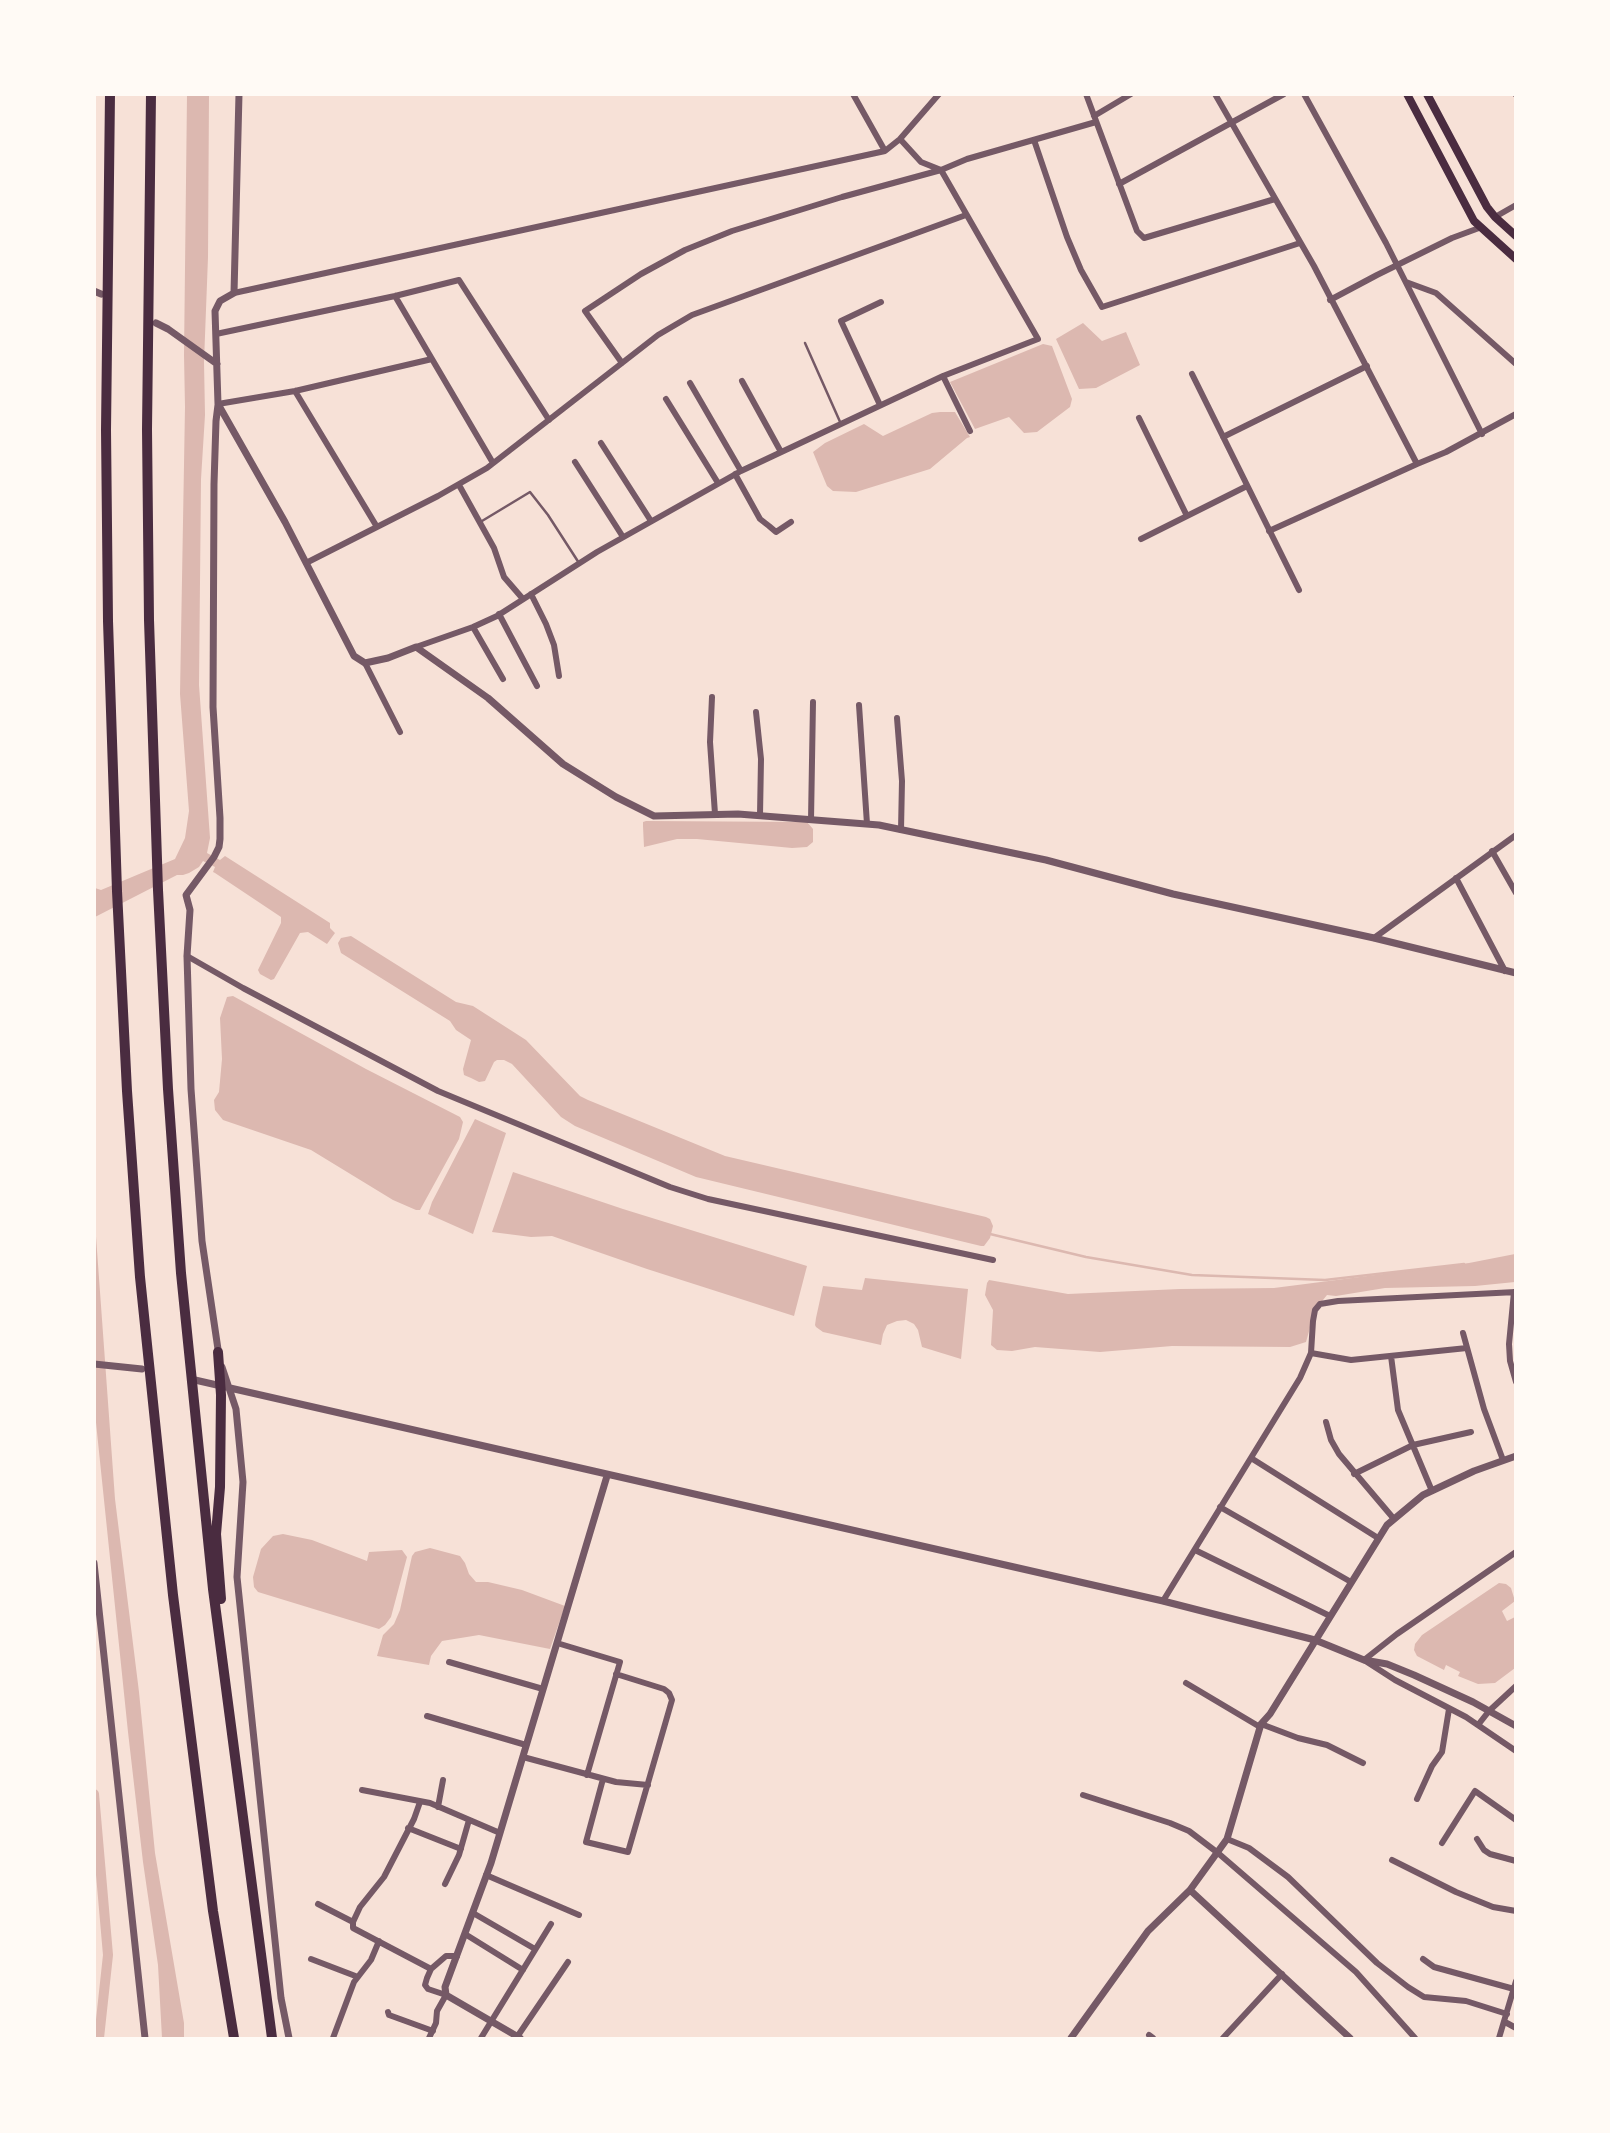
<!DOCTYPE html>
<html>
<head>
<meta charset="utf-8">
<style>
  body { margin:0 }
  #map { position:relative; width:1610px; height:2133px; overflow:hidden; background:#f7e1d7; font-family:Lato,sans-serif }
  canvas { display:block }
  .frame { position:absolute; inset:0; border:96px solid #fffaf5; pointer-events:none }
</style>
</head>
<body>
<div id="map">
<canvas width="1610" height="2133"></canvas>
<div class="frame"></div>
</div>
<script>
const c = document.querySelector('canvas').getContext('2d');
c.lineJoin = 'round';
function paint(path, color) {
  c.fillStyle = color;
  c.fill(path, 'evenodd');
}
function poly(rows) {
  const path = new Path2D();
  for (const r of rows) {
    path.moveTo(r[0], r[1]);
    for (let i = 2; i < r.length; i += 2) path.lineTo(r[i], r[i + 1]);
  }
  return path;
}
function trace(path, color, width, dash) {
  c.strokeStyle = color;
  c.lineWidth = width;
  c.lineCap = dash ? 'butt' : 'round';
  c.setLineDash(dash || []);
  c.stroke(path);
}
const water = poly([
  [187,95,209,95,208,257,204,362,205,415,201,479,199,685,210,838,207,853,220,860,225,856,330,923,330,928,335,933,327,944,308,932,300,933,274,979,271,980,260,974,258,970,281,923,281,917,215,873,213,872,215,867,203,861,199,867,189,873,183,875,177,875,95,917,95,888,101,890,175,859,185,838,189,811,180,694,185,407,184,355],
  [1083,323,1102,341,1126,332,1140,365,1096,388,1079,389,1056,339],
  [1043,344,1052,346,1072,399,1070,407,1037,432,1024,433,1009,417,975,429,950,382],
  [940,412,955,412,970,437,967,438,930,469,856,492,833,491,827,486,813,452,825,443,864,424,883,436,932,413],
  [646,821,807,822,813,829,813,842,807,847,792,848,697,839,677,839,644,847,643,826,643,822],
  [351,936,456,1002,473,1006,526,1040,580,1096,588,1100,725,1156,986,1217,990,1219,993,1226,990,1238,984,1246,981,1246,696,1177,575,1126,561,1117,512,1064,504,1060,497,1060,494,1062,485,1081,479,1082,471,1078,464,1075,463,1069,471,1040,456,1030,450,1021,341,953,338,943,341,938],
  [233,996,366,1069,460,1117,463,1122,459,1139,420,1210,416,1210,393,1200,311,1150,223,1120,215,1110,214,1100,219,1092,222,1059,220,1018,227,997],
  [475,1119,506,1133,473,1234,428,1214,432,1202],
  [513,1172,623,1209,807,1266,794,1316,647,1269,552,1236,531,1237,492,1232],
  [94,1209,115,1499,139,1692,155,1853,184,2023,184,2038,162,2038,158,1965,143,1862,128,1732,95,1413],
  [1515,1254,1515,1282,1475,1286,1385,1288,1336,1296,1327,1295,1315,1310,1306,1342,1290,1347,1172,1346,1100,1352,1035,1347,1012,1351,997,1350,991,1345,993,1310,985,1295,987,1283,989,1280,1068,1294,1180,1289,1274,1288,1469,1263],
  [865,1278,968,1289,961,1359,922,1347,918,1330,914,1324,906,1320,897,1321,887,1325,883,1334,881,1345,823,1332,816,1327,815,1325,816,1318,823,1286,862,1290],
  [283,1534,312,1540,367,1561,369,1552,402,1550,407,1557,391,1617,385,1625,379,1629,258,1592,254,1587,253,1577,261,1549,273,1536],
  [430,1548,460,1556,465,1563,469,1574,476,1582,488,1582,522,1590,565,1606,550,1649,479,1635,442,1641,431,1656,429,1665,377,1656,383,1635,394,1624,400,1610,412,1556,415,1552],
  [1499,1583,1506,1584,1511,1588,1515,1601,1502,1611,1507,1621,1515,1617,1515,1668,1495,1683,1478,1684,1458,1676,1460,1672,1446,1665,1444,1670,1417,1656,1414,1650,1415,1644,1422,1635]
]);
const stream = poly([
  [990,1234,1086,1257,1192,1275,1325,1280,1464,1264]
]);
const canal = poly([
  [94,1794,108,1955,99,2038]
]);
const service = poly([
  [805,343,841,424],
  [482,521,530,492,548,515,579,563]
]);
const minor = poly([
  [853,94,885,151],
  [1086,94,1137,231,1144,238,1275,199],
  [1215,94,1314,266,1417,464],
  [1304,94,1386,243,1482,434],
  [1515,94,1516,95],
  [1094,116,1131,94],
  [1034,140,1067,237,1081,270,1102,307,1300,243],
  [1119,184,1284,94],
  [1495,217,1516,205],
  [1406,282,1436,293,1516,364],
  [234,293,885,151,900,139,939,94],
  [395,296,493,463],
  [1330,300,1377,275,1452,238,1479,228],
  [216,334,395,296,459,280,549,420],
  [622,363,585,311,641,274,685,250,732,231,842,197,941,170,967,159,1096,122],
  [1192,374,1299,590],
  [943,376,970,431],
  [742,381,781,452],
  [690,383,741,471],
  [295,391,377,527],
  [666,399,718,483],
  [218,404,295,391,432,359],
  [880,405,841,321,881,302],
  [1139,418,1187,516],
  [1223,437,1367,366],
  [601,443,651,521],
  [575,462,623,537],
  [735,474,760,519,769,526,776,532,791,522],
  [459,485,494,548,504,577,523,599],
  [1269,531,1417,464,1446,452,1516,414],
  [1141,539,1247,486],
  [306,563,438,496,487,468,658,335,692,315,966,215],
  [531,594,546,624,554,645,559,676],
  [499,614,537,686],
  [473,627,503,679],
  [416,647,473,627,497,616,597,552,741,471,943,376,1038,339,941,170,921,162,900,139],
  [365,663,400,732],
  [712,697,710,742,715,814],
  [859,705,867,824],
  [756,712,761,759,760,815],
  [897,718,902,781,901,830],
  [811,820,813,702],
  [1492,851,1516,893],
  [1456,878,1505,971],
  [1374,938,1516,835],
  [187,956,243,988,438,1091,670,1187,708,1199,993,1260],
  [1514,1292,1509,1344,1510,1361,1516,1382],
  [1463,1333,1484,1409,1503,1460],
  [1311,1353,1351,1360,1467,1348],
  [1391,1356,1398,1410,1432,1491],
  [1326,1422,1331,1440,1339,1454,1394,1519],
  [1251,1458,1378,1538],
  [1354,1474,1413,1445,1471,1432],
  [1220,1507,1351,1582],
  [1195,1550,1330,1616],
  [1516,1552,1397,1634,1364,1660,1395,1680,1466,1717,1516,1751],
  [1163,1601,1300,1378,1311,1353,1313,1321,1315,1310,1320,1304,1338,1301,1516,1292],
  [557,1643,620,1662,587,1775],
  [449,1662,543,1689],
  [1186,1683,1260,1727],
  [427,1716,526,1745],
  [1261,1724,1298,1738,1327,1745,1363,1763],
  [1478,1725,1489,1711,1516,1686],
  [523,1757,616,1782,648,1785],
  [603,1779,586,1842,628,1852,672,1700,669,1693,664,1689,616,1674],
  [362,1790,430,1803,500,1833],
  [1083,1795,1170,1823,1189,1831,1218,1853,1356,1972,1415,2038],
  [1417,1799,1432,1766,1442,1752,1449,1709],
  [438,1807,443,1780],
  [408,1828,461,1849],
  [1227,1839,1249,1848,1288,1877,1377,1963,1408,1987,1424,1997,1466,2001,1507,2014],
  [1477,1839,1484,1850,1490,1854,1516,1861],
  [1442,1843,1475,1791,1516,1820],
  [1392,1860,1456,1892,1493,1907,1516,1911],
  [486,1875,579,1915],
  [445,1884,459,1855,469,1820],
  [318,1904,353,1922,353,1928,431,1969],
  [473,1913,535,1949],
  [353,1922,360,1907,384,1877,414,1819,420,1802],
  [465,1934,523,1970],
  [311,1959,358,1977],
  [1423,1959,1434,1967,1514,1989],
  [388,2012,389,2015,433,2031],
  [1505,2022,1516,2028],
  [1149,2035,1153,2038],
  [517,2037,568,1962],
  [333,2038,354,1982,371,1960,379,1941],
  [429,2038,436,2023,437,2011,446,1995,428,1989,425,1985,427,1978,431,1969,446,1956,457,1956],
  [481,2038,551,1924],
  [1223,2038,1282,1974],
  [1499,2038,1516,1981]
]);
const tertiary = poly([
  [239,94,234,293,220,301,215,311,218,404,285,522,354,656,365,663,388,658,416,647,488,698,563,764,616,797,654,816,738,814,879,825,1046,860,1173,894,1374,938,1516,973],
  [94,291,101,294],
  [156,323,168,329,217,364],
  [218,405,216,421,214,484,213,707,220,818,220,839,219,847,214,857,186,895,190,910,187,956,191,1089,202,1241,219,1356],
  [94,1364,142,1369],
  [222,1367,236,1409,243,1482,237,1577,281,1998,289,2038],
  [195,1380,1163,1601,1315,1640,1364,1660,1387,1664,1414,1675,1473,1702,1516,1726],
  [94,1563,145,2038],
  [1190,1890,1350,2038],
  [520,2038,446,1995,445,1987,491,1863,607,1476],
  [1071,2038,1148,1931,1190,1890,1227,1839,1261,1724,1270,1714,1387,1525,1423,1495,1474,1471,1516,1456]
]);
const secondary = poly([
  [1407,94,1474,221,1516,259],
  [1427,94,1487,207,1495,217,1516,236]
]);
const motorway = poly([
  [110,94,106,430,108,621,117,891,127,1091,140,1277,173,1595,213,1911,234,2038],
  [151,94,147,429,149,620,158,890,168,1089,181,1273,213,1589,272,2038],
  [218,1352,221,1395,220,1487,216,1534,221,1599]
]);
paint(water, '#dcb8b0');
trace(stream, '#dcb8b0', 2.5);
trace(canal, '#dcb8b0', 10);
trace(service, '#755966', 2.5);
trace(minor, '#755966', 6);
trace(tertiary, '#755966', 7);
trace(secondary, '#4a2c40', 8);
trace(motorway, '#4a2c40', 10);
</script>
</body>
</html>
